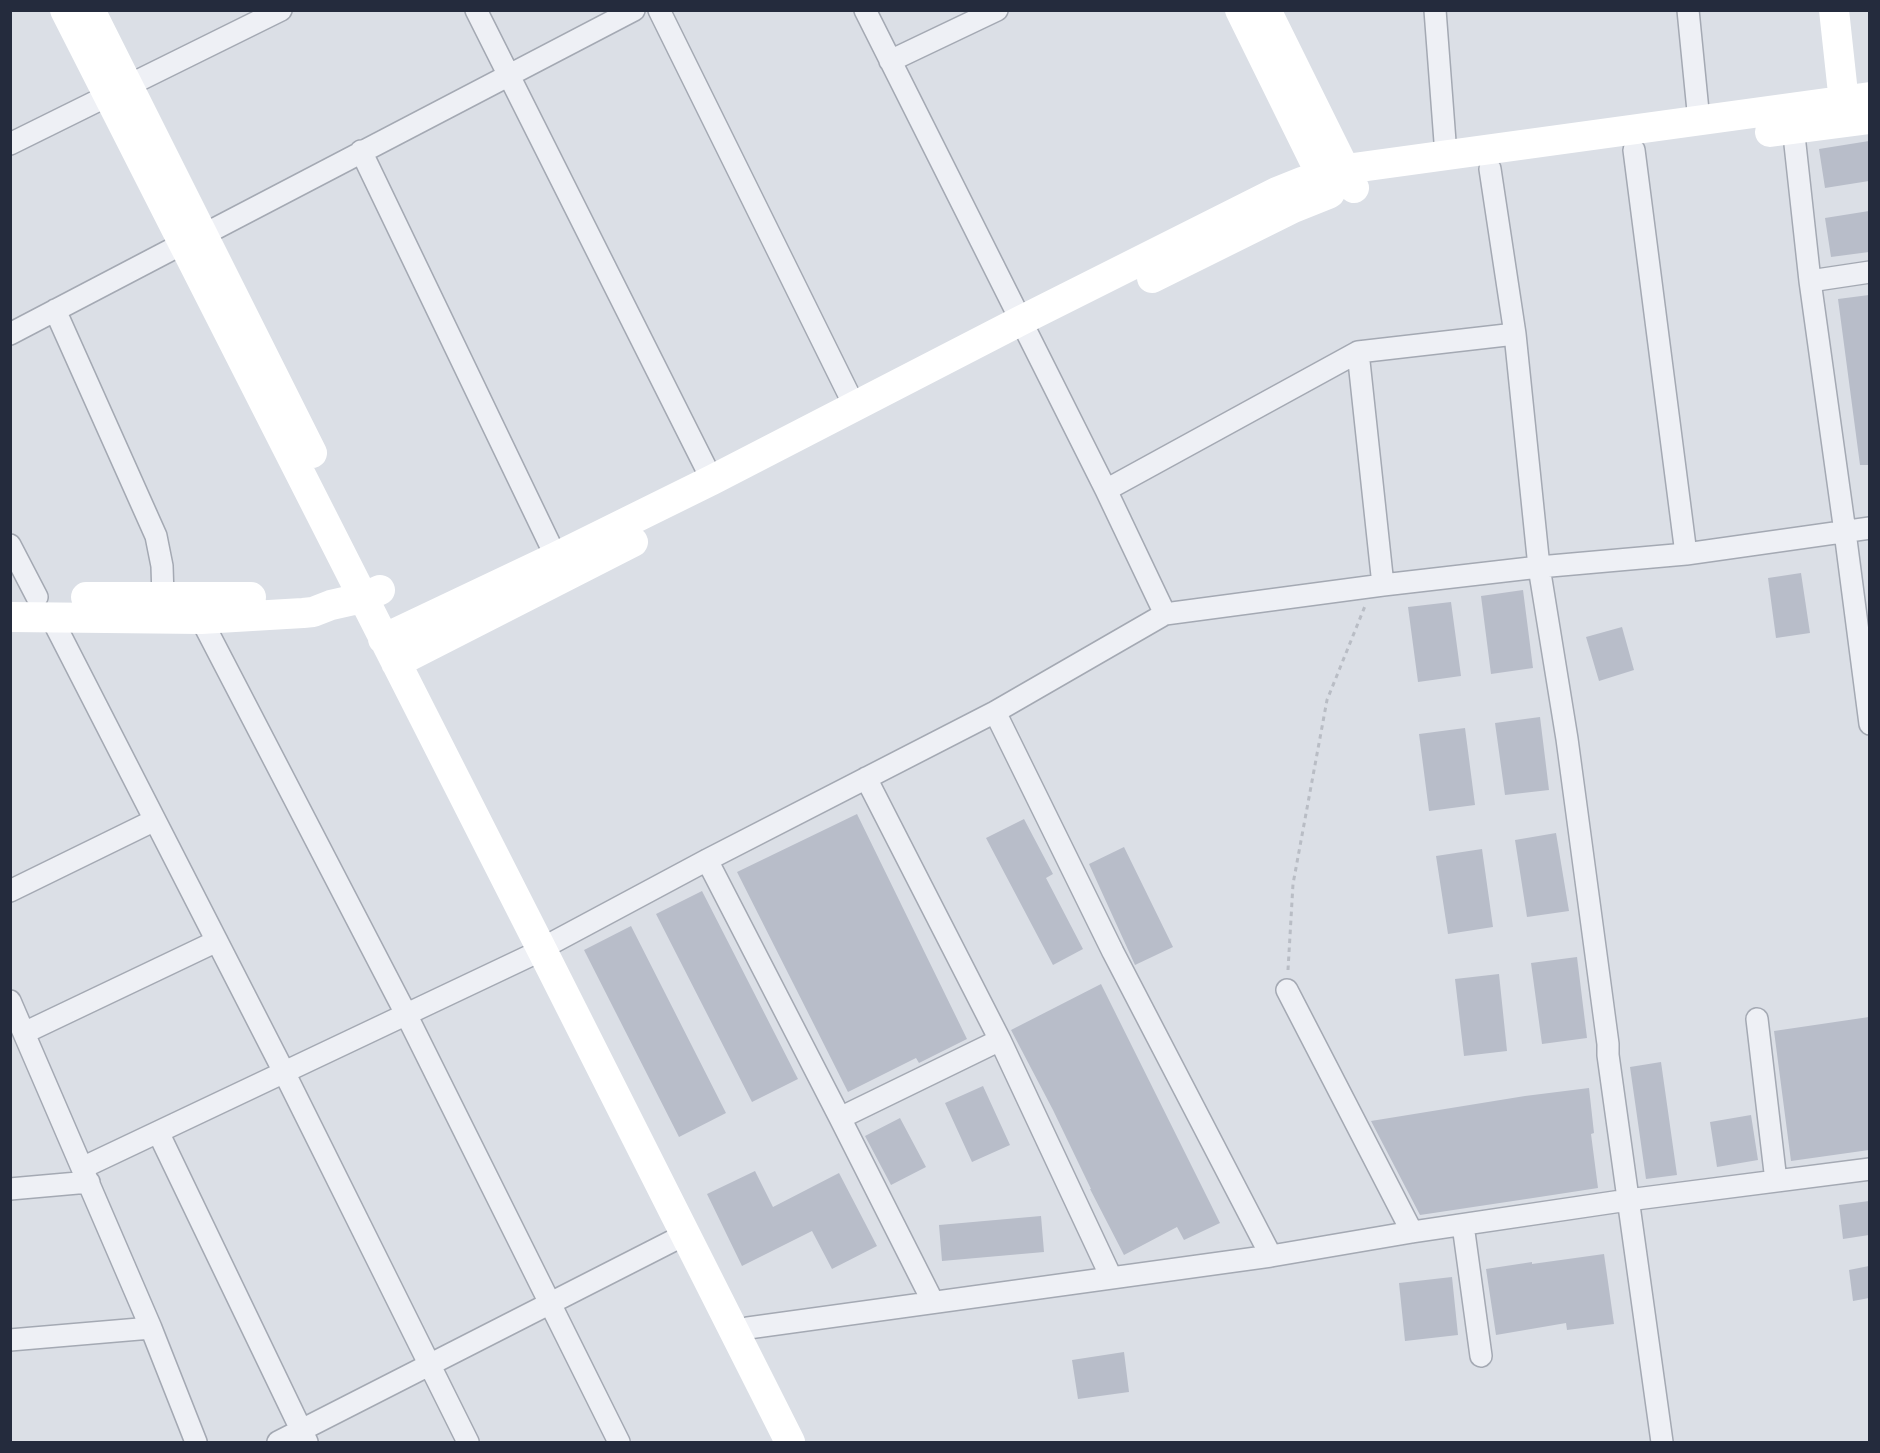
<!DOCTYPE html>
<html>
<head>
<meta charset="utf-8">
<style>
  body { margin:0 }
  #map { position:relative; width:1880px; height:1453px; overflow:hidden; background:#dbdfe6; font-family:"Roboto Condensed",sans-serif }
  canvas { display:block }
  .frame { position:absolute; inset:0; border:12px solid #242b3d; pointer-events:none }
</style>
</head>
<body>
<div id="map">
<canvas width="1880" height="1453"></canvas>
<div class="frame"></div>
</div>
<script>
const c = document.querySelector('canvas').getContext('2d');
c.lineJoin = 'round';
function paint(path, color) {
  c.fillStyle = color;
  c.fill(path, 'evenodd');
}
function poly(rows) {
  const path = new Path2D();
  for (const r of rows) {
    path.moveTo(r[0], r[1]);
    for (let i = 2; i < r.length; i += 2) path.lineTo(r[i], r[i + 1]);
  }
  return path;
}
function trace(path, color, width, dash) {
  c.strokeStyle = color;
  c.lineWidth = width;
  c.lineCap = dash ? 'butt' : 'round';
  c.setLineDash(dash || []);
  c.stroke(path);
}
const building = poly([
  [1869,141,1869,181,1825,188,1819,149],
  [1869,211,1869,252,1831,257,1825,218],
  [1869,295,1869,465,1860,465,1838,299],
  [1801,573,1810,633,1776,638,1768,578],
  [1523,590,1533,668,1491,674,1481,596],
  [1451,602,1461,676,1418,682,1408,607],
  [1622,627,1634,670,1599,681,1586,637],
  [1540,717,1549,790,1505,795,1495,723],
  [1465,728,1475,805,1429,811,1419,734],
  [857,814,967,1039,919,1063,916,1058,848,1092,737,872],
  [1024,819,1053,874,1046,878,1083,949,1053,965,986,838],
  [1556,833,1569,911,1527,917,1515,840],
  [1124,847,1173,947,1135,965,1089,864],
  [1482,849,1493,927,1448,934,1436,856],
  [702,891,798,1079,752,1102,656,914],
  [631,926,726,1113,679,1137,584,950],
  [1577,957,1587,1038,1542,1044,1531,963],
  [1499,974,1507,1051,1464,1056,1455,979],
  [1101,984,1220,1223,1184,1240,1177,1227,1124,1255,1090,1189,1091,1189,1053,1110,1011,1030],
  [1869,1017,1869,1150,1791,1161,1774,1031],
  [1661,1062,1677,1175,1646,1179,1630,1067],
  [983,1086,1010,1145,972,1162,945,1103],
  [1589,1088,1594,1133,1591,1134,1598,1188,1533,1198,1420,1215,1371,1121,1525,1096],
  [1751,1115,1758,1160,1717,1167,1710,1122],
  [900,1118,926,1167,891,1185,865,1136],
  [755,1171,773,1207,839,1173,877,1246,832,1269,812,1231,742,1266,707,1194],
  [1869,1201,1869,1235,1843,1239,1839,1205],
  [1041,1216,1044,1252,942,1261,939,1225],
  [1604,1254,1614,1324,1567,1330,1566,1323,1496,1335,1486,1269,1532,1262,1532,1264],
  [1869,1266,1869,1298,1853,1301,1849,1270],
  [1452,1277,1458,1335,1405,1341,1399,1283],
  [1124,1352,1129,1392,1078,1399,1072,1360]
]);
const path = poly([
  [1288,970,1293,884,1327,700,1365,606]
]);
const street = poly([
  [476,10,712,480],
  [659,10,855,407],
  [865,10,1106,490,1165,614],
  [1435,10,1446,155],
  [1688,10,1699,121],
  [890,61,997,10],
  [1792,117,1810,281,1845,532,1870,724],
  [10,144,281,10],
  [1634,150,1686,554],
  [361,151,556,557],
  [1490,169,1515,334,1539,567,1567,739,1608,1044,1608,1055,1662,1442],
  [203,235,634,10],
  [1810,281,1870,272],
  [55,310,156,536,162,566,163,597],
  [10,334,182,244],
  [1358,352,1383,585],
  [1106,490,1358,352,1515,334],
  [10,545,37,597],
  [51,617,284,1072,468,1442],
  [201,619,406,1014,619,1442],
  [995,712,1113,952,1271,1256],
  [866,778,1000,1040,1111,1277],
  [707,860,840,1118,933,1302],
  [10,891,155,820],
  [1287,990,1412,1232],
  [10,1001,151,1328,196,1442],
  [1757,1019,1776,1181],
  [24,1033,217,941],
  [840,1118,1000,1040],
  [158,1132,307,1442],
  [82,1168,542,950,552,943,707,860,995,712,1165,614,1383,585,1539,567,1686,554,1870,528],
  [10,1189,89,1182],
  [1463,1225,1481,1356],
  [734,1334,748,1328,1271,1256,1412,1232,1628,1200,1870,1169],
  [10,1340,151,1328],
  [278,1442,684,1235]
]);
const secondary = poly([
  [65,10,542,950,790,1442],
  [90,10,312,453],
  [1240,10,1330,193],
  [1266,10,1354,188],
  [1834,10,1846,121],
  [1770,132,1870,119],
  [1152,278,1293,208,1328,194],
  [86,597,251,597],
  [10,617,201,619,303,613,313,612,331,605,362,598,380,590],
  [383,639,556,557,712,480,1020,321,1277,192,1302,182,1346,169,1870,97],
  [396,663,633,542]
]);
paint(building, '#b8bdc9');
trace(street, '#a4a9b3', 24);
trace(path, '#b9bdc5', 3, [4.5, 4.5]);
trace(street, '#eef0f5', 21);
trace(secondary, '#fff', 30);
</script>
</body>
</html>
